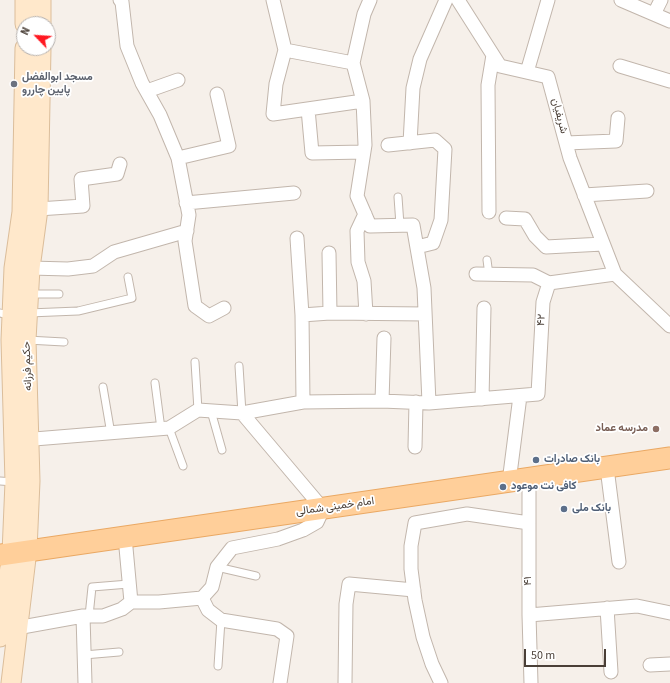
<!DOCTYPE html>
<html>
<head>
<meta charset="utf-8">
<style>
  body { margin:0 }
  #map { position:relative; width:670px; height:683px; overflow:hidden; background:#f6f0ea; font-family:"Source Sans 3",sans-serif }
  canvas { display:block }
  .north { position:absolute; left:16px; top:16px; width:40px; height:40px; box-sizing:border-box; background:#fff; border:1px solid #b7b2af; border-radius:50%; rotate:295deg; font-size:11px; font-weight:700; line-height:16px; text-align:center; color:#4a3f37 }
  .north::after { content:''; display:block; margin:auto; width:14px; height:18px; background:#ff1821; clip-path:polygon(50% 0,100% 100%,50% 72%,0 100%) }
  .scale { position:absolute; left:524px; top:649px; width:82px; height:18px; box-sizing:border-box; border:2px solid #4a3f37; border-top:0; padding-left:5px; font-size:12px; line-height:14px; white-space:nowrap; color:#4a3f37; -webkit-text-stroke:3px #fff; paint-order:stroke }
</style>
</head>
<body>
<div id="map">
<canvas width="670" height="683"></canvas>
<div class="north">N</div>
<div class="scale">50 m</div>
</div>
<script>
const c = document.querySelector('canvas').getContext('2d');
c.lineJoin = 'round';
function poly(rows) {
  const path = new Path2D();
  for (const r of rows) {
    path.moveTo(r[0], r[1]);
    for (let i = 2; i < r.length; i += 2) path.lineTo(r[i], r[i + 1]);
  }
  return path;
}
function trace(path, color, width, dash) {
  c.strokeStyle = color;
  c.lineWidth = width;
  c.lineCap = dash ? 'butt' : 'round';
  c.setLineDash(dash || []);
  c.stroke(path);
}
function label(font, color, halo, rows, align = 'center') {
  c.font = font + ' "Source Sans 3",Vazirmatn,sans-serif';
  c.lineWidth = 3.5;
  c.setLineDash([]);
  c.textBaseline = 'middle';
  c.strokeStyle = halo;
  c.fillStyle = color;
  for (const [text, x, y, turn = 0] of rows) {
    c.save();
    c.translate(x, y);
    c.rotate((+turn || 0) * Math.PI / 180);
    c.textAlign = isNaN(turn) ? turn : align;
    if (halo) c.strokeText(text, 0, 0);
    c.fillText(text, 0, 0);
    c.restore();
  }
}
const lane = poly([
  [398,197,400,225],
  [487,260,489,275],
  [29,294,59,294],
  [0,313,12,316],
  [29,313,78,311,132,298,128,277],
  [27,340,64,342],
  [195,362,198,410],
  [239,366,242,413],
  [155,383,161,429],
  [103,387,111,434],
  [211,411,222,450],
  [169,428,183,466],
  [0,481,14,482],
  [217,567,256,576],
  [89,616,92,587,129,584],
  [84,655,119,652],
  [218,666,221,620]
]);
const street = poly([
  [120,0,122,2,127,46,142,83,160,115,178,158,189,215,185,241,195,306,209,316,224,308],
  [273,0,285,50,353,63,363,101,365,145,357,196,370,226,413,225,424,288,429,403],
  [458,0,500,66,548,77,570,158,615,274,670,326],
  [621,0,670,21],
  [654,14,661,0],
  [285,50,276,84,273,114,363,101],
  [353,63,364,14,370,0],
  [620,66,670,81],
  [527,72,548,0],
  [147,91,178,80],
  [308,109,312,153,364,152],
  [410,143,413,88,420,59,446,0],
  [566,143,616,141,618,118],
  [388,145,435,140,445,149,441,220,433,243,417,247],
  [178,158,229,146,217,94],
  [584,195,647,191],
  [186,203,294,193],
  [38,209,83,206,81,179,117,174,120,164],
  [489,212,488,85,493,55],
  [365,214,357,231,358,262,364,281,366,314],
  [506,218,525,219,535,236,546,247,603,244],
  [297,238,302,315,303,402],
  [329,253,330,313],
  [30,268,68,269,93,266,114,252,187,231],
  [476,274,533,275,549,283],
  [302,315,330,313,425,314],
  [482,399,484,308],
  [382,401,384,338],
  [22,440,169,428,198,410,242,413,303,402,382,401,429,403,538,394,543,302,549,283,615,274],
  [415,447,416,402],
  [607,468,619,562],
  [529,480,529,615,531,683],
  [509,482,520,396],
  [125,537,131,602],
  [202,598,208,610,221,620,277,629,287,636,280,683],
  [607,608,611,672],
  [529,615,637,606,670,613],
  [83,616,85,683],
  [11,629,83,616,103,616,122,609,131,602,159,602,202,598,212,587,217,567,232,548,278,539,303,530,317,522,323,509,242,413],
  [650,665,670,664],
  [345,683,346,604,349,584,414,590],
  [441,683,432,664,423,637,415,600,411,569,411,546,415,523,467,514,529,523]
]);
const secondary = poly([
  [25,0,25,24],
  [41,0,41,24],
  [0,637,12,553,15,482,11,340,14,268,22,212,25,48],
  [11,683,27,550,30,481,26,340,30,268,38,209,41,48]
]);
const primary = poly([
  [0,555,670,458]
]);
const markers = [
  [14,84,4,"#6b7280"],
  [656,429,4,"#8d6e63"],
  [536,460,4,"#5c6f8a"],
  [503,487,4,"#5c6f8a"],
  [564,509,4,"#5c6f8a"]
];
const worshipNames = [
  ["مسجد ابوالفضل",22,78],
  ["پایین چاررو",22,91]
];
const streetNames = [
  ["شریفیان",559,116,75],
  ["۴۲",542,320,-86],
  ["حکیم فرزانه",28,366,-92],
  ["امام خمینی شمالی",335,507,-8],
  ["۴۱",529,581,-90]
];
const educationNames = [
  ["مدرسه عماد",648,429]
];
const serviceNames = [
  ["بانک صادرات",544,460],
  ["کافی نت موعود",511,487],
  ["بانک ملی",572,509]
];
trace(lane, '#c2b6ac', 9);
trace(street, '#c2b6ac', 15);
trace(secondary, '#dbbd9a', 21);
trace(primary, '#eaa863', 23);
trace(lane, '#fff', 7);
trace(street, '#fff', 13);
trace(secondary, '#ffe8cb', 19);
trace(primary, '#ffcf9a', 21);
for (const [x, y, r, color] of markers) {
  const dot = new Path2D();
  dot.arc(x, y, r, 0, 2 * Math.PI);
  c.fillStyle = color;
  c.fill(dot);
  trace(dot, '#fff', 1.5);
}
label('bold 11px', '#5b616d', '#fff', worshipNames, 'left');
label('11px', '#4a3f37', '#fff', streetNames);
label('bold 11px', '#785e54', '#fff', educationNames, 'right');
label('bold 11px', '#4e5e75', '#fff', serviceNames, 'left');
</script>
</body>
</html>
